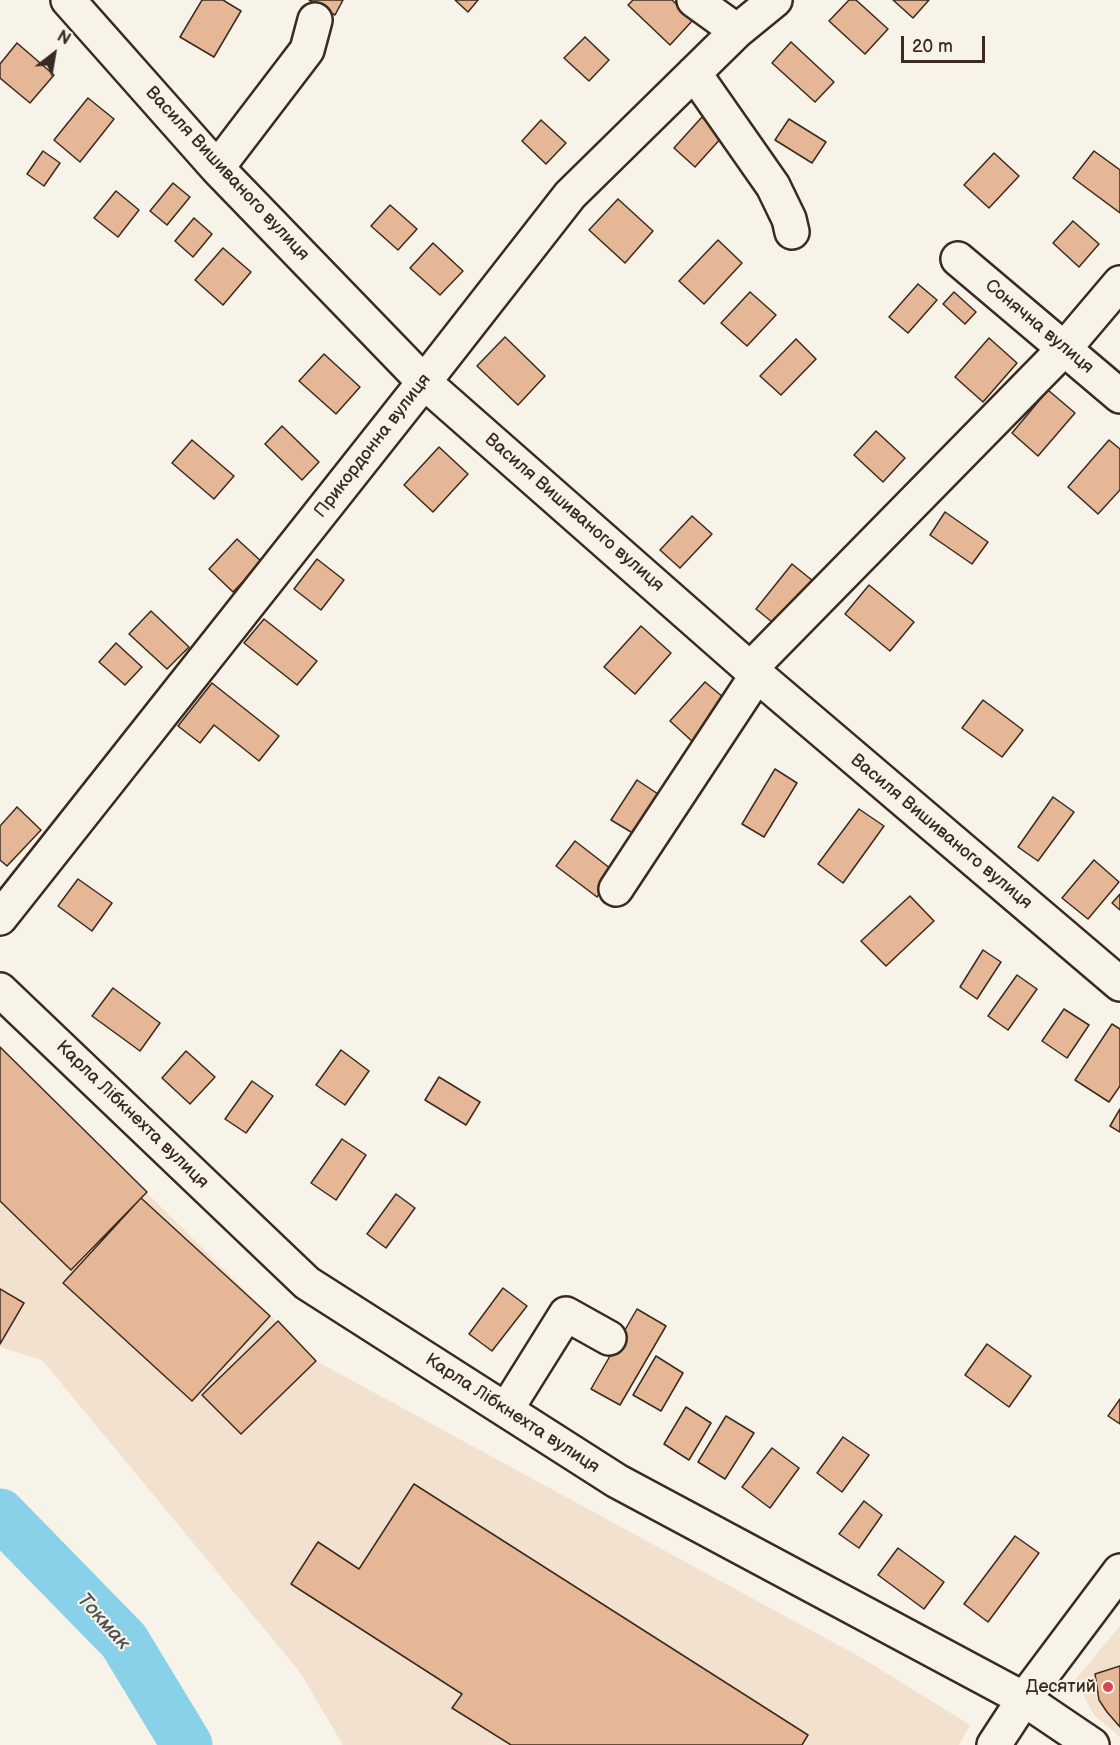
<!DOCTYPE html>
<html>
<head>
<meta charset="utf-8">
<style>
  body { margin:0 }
  #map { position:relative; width:1120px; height:1745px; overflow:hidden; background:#f7f3e8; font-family:"Balsamiq Sans",sans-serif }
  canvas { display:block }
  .north { position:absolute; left:24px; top:24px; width:60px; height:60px; -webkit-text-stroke:4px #f7f3e8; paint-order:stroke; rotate:31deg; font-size:16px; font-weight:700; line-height:24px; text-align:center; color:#3b2a1e }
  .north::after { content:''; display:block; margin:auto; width:21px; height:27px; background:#3b2a1e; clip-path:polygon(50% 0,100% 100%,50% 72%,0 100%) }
  .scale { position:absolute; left:901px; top:36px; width:84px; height:27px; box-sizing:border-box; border:3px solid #3b2a1e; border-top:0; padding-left:8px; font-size:18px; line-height:21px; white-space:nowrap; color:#3b2a1e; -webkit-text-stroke:4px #f7f3e8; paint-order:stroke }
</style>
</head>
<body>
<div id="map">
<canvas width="1120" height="1745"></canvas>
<div class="north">N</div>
<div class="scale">20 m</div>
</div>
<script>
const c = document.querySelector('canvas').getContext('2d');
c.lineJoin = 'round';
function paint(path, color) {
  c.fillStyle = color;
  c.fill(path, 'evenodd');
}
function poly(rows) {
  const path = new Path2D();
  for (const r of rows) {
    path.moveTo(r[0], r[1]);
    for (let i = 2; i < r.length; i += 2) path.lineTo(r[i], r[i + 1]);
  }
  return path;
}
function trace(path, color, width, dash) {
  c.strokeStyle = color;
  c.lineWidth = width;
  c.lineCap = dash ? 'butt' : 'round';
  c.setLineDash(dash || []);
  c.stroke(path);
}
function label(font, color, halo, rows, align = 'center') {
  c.font = font + ' "Balsamiq Sans",sans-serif';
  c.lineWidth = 4.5;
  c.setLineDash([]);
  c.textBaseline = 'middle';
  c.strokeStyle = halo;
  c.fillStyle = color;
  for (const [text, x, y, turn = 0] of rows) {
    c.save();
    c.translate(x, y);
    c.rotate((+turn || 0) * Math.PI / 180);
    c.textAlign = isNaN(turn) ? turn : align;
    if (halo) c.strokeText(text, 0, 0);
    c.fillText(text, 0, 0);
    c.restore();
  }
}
const built = poly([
  [0,1047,316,1361,862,1658,970,1725,959,1745,343,1745,299,1671,42,1360,0,1347],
  [1120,1626,1120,1737,1094,1715,1075,1680]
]);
const river = poly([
  [0,1514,124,1641,187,1745]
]);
const building = poly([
  [202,0,223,0,241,11,214,57,180,37,202,0],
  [309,0,343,0,335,15,309,0],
  [455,0,478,0,468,12,455,0],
  [633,0,672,0,693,20,670,45,628,5,633,0],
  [849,0,856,0,888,29,865,54,829,21,849,0],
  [893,0,929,0,913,18,893,0],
  [585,37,609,60,589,81,564,58,585,37],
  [791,42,834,82,815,102,772,63,791,42],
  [17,43,54,75,30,103,0,78,0,64,17,43],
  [88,98,114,119,80,162,54,140,88,98],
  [702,117,723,136,695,167,674,148,702,117],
  [789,119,826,142,812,163,775,140,789,119],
  [541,120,566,143,546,164,522,141,541,120],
  [43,151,60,163,44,186,27,174,43,151],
  [1094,151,1120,170,1120,213,1073,178,1094,151],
  [994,153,1019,176,989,208,964,185,994,153],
  [173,183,190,197,167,225,150,211,173,183],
  [116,191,139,210,118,237,94,218,116,191],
  [618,199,653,231,625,263,589,230,618,199],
  [390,205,417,229,398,250,371,226,390,205],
  [194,218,212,234,193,257,175,241,194,218],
  [1073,221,1099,244,1079,267,1053,243,1073,221],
  [718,240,742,263,704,304,679,281,718,240],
  [433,243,463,271,440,295,410,268,433,243],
  [223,248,251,272,223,305,195,280,223,248],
  [918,284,937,300,908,333,889,317,918,284],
  [750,292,776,315,747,346,721,323,750,292],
  [954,292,976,312,965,324,943,304,954,292],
  [505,337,545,376,518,405,477,366,505,337],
  [989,338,1017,363,983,402,955,377,989,338],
  [796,339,816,359,781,395,760,376,796,339],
  [324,354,360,387,336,414,299,381,324,354],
  [1048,390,1075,413,1038,456,1012,433,1048,390],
  [282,426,319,462,302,480,265,444,282,426],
  [876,431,905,458,883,482,854,455,876,431],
  [192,440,234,476,214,499,172,463,192,440],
  [1109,440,1120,449,1120,490,1098,514,1068,487,1109,440],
  [439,447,468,474,433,512,404,485,439,447],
  [945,512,988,542,972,564,930,535,945,512],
  [692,516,712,534,680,568,660,550,692,516],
  [237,539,262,562,233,592,209,569,237,539],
  [317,559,344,580,321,610,294,589,317,559],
  [792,564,813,581,777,626,756,609,792,564],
  [869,585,914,622,890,651,845,614,869,585],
  [151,611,189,647,167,669,129,634,151,611],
  [264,619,317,661,297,685,244,643,264,619],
  [641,626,671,653,635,694,604,667,641,626],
  [116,643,142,667,125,685,99,662,116,643],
  [705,682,729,702,693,742,670,721,705,682],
  [212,683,279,736,259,761,214,725,200,743,178,726,212,683],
  [983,700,1023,730,1002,757,962,728,983,700],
  [775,769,797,783,764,837,742,824,775,769],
  [637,780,661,796,636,835,611,820,637,780],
  [1053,797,1074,812,1038,861,1018,847,1053,797],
  [17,807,41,830,7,866,0,860,0,826,17,807],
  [859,809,884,826,843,883,818,864,859,809],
  [575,841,615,872,597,897,556,866,575,841],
  [1094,860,1119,882,1088,919,1062,898,1094,860],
  [78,879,112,903,92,931,58,906,78,879],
  [1120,894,1120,910,1112,903,1120,894],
  [910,896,934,921,886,966,861,941,910,896],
  [983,950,1001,962,977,999,960,987,983,950],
  [1017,975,1037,989,1008,1030,988,1016,1017,975],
  [113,988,160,1023,140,1051,92,1016,113,988],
  [1064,1009,1089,1025,1067,1058,1042,1041,1064,1009],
  [1112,1024,1120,1029,1120,1086,1109,1102,1075,1080,1112,1024],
  [0,1047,147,1192,71,1270,0,1201,0,1047],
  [341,1050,369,1071,345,1105,316,1085,341,1050],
  [186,1051,215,1077,190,1104,162,1078,186,1051],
  [439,1077,480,1102,466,1125,425,1100,439,1077],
  [252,1081,273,1096,246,1133,225,1119,252,1081],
  [1120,1109,1120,1132,1110,1126,1120,1109],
  [342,1139,366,1155,336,1200,311,1183,342,1139],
  [396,1194,415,1208,386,1248,367,1234,396,1194],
  [141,1198,270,1316,192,1401,63,1283,141,1198],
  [503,1288,527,1306,492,1351,469,1334,503,1288],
  [0,1289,24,1303,0,1344,0,1289],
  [637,1309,666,1326,620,1405,591,1389,637,1309],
  [278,1321,316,1361,241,1434,202,1395,278,1321],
  [987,1344,1031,1376,1009,1407,965,1375,987,1344],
  [656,1356,683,1373,661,1411,633,1395,656,1356],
  [1120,1399,1120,1424,1108,1416,1120,1399],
  [686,1407,711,1423,689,1460,664,1444,686,1407],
  [726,1416,754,1433,725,1479,698,1462,726,1416],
  [843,1437,869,1455,842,1492,817,1473,843,1437],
  [772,1448,799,1468,770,1508,742,1487,772,1448],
  [414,1484,808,1735,802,1745,511,1745,452,1708,462,1694,291,1584,318,1542,359,1569,414,1484],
  [864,1501,882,1515,859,1548,839,1534,864,1501],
  [1015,1536,1039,1553,988,1622,964,1604,1015,1536],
  [898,1548,944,1582,924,1609,878,1575,898,1548],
  [1120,1666,1120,1727,1107,1712,1099,1700,1095,1674,1120,1666]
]);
const minor = poly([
  [68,0,217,168,424,382,757,675,1120,984],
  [694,0,737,31],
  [694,73,773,186,789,219,792,232],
  [217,168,307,50,315,20],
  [958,259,1120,396],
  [750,669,1064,349,1120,283],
  [616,889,757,675],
  [0,918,424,382,570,195,737,31,775,0],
  [0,990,307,1283,617,1481,1024,1699,1092,1745],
  [506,1410,566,1314,609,1338],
  [994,1745,1024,1699,1120,1571]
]);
const markers = [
  [1108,1687,6,"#d1495b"]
];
const streetNames = [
  ["Василя Вишиваного вулиця",227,174,47],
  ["Сонячна вулиця",1039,327,40],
  ["Прикордонна вулиця",373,446,-52],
  ["Василя Вишиваного вулиця",574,513,41],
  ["Василя Вишиваного вулиця",941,832,40],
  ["Карла Лібкнехта вулиця",132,1115,44],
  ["Карла Лібкнехта вулиця",512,1414,33]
];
const poiNames = [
  ["Десятий",1096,1687]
];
const waterNames = [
  ["Токмак",103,1622,48]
];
paint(built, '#f2e1cf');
trace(river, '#88d1e9', 51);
paint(building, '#e6b796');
trace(building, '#3b2a1e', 1.5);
trace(minor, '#3b2a1e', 38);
trace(minor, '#f7f3e8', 33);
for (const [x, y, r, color] of markers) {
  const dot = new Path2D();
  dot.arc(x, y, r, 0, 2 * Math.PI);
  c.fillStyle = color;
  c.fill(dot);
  trace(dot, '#f7f3e8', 2);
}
label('18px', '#3b2a1e', '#f7f3e8', streetNames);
label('18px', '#3b2a1e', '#f7f3e8', poiNames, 'right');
label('italic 20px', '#4e5451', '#f7f3e8', waterNames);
</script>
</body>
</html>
